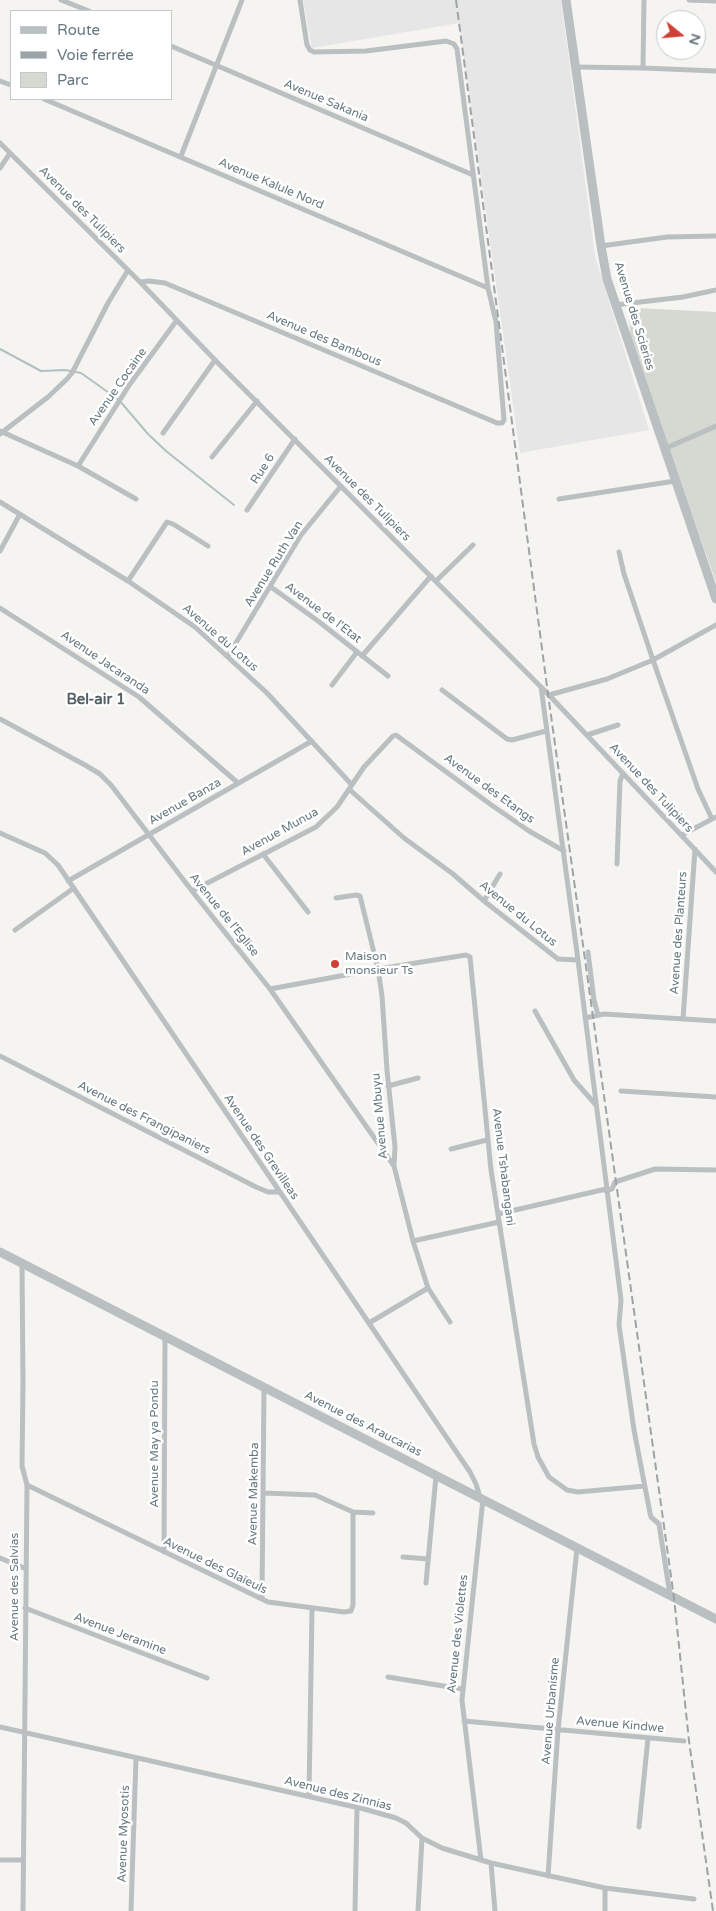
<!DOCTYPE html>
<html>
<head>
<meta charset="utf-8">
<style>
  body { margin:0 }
  #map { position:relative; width:716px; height:1911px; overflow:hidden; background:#f5f4f1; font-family:"Varela Round",sans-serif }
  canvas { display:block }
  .legend { position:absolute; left:10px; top:10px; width:162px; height:90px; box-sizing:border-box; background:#fff; border:1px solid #c2c9cc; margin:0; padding:6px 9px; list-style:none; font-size:15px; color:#67787f }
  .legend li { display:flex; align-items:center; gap:10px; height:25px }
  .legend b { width:25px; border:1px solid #c2c9cc }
  .north { position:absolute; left:656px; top:10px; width:50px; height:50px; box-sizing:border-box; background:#fff; border:1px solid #c2c9cc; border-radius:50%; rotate:107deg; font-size:14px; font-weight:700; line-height:20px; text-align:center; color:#67787f }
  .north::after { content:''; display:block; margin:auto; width:18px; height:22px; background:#cf4137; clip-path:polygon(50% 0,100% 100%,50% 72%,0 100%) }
</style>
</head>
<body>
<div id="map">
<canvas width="716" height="1911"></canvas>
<ul class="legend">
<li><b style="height:6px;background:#babfc1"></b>Route</li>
<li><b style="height:6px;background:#9ca4a7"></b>Voie ferrée</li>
<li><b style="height:14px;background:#d5d9d1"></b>Parc</li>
</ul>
<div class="north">N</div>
</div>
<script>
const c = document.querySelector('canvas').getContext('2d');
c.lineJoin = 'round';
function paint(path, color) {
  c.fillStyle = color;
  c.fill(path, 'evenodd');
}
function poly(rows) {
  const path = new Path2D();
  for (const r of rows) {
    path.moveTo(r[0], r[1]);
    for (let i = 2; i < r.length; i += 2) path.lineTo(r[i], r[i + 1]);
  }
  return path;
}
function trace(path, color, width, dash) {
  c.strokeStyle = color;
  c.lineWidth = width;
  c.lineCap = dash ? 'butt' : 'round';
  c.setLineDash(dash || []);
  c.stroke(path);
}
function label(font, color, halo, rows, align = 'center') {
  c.font = font + ' "Varela Round",sans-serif';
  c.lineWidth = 5;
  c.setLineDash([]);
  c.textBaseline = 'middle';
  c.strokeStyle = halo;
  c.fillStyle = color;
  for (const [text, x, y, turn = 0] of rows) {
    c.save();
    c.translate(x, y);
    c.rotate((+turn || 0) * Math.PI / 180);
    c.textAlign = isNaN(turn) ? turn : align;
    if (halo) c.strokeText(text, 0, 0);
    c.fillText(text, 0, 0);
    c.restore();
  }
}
const built = poly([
  [303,0,561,0,595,256,649,430,520,453,459,23,312,48]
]);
const green = poly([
  [637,308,716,312,716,582,631,345,629,315]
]);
const stream = poly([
  [0,349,41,371,65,370,81,373,119,400,148,434,166,451,234,505]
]);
const minor = poly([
  [61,0,89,11],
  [689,0,716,1],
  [171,46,473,175],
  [575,67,643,68,716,71],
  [643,68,644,0],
  [0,81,11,85],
  [44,99,488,288],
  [0,143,140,282,215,360,548,694,716,872],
  [181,156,242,0],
  [0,168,10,153],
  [601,246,667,237,716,236],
  [140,282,149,281,165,283,497,423,502,423,504,420,496,322,488,288,457,49,454,44,446,41,366,51,314,52,310,50,307,45,300,0],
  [615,305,683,297,716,290],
  [0,431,78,466,136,499],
  [163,433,215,360],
  [0,434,48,397,67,379,72,373,108,303,128,270],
  [664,449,716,426],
  [212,457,257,401],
  [78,466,130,384,177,320],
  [559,499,675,481],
  [0,502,128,581,195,627,267,693,352,785],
  [247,510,295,439],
  [0,551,20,514],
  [619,552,624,574,653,660,698,789,712,819],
  [128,581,167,522,173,524,208,546],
  [436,581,473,545],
  [271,587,318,621,388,676],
  [0,608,139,697,238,783],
  [228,656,301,535,341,486],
  [362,656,431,576],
  [332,685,357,652],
  [541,687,578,960,621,1300,619,1325,634,1430,650,1513,651,1517,659,1524,670,1595],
  [442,690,507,739,512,740,546,731],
  [549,695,607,679,653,660,716,625],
  [0,719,85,765,100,774,111,785,192,891,270,989,394,1166],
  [587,735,618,725],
  [350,790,404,838,453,874,484,901,558,959,578,960],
  [0,833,45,853,58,865,470,1472,476,1484,480,1497],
  [682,835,716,817],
  [263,854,308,912],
  [617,864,620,781,623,773],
  [68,881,312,741],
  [192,891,316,827,337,807,364,767,393,736,396,735,490,804,529,831,564,851],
  [336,898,356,895,360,896,378,969,382,996,387,1070,395,1147,394,1166,413,1241,428,1288,450,1322],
  [484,901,500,874],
  [15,930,74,888],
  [588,952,594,1000,598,1015],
  [270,989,378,969,466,955,470,957,491,1170,534,1444,538,1457,549,1477,567,1490,578,1492,645,1486],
  [535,1011,574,1080,596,1105],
  [585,1018,604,1014,716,1021],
  [683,1019,695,849],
  [0,1056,256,1187,268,1192,280,1192],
  [388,1086,418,1078],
  [621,1091,716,1097],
  [451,1149,487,1140],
  [606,1191,612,1189,615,1182,655,1169,716,1170],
  [498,1214,606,1189],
  [413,1241,499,1222],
  [22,1263,23,1384,22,1466,27,1485,23,1911],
  [369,1323,428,1288],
  [27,1485,268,1602,344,1612,351,1611,353,1605,353,1512,315,1495,264,1493],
  [353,1512,373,1513],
  [164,1552,165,1337],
  [403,1557,428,1559],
  [0,1558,24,1568],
  [426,1583,436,1476],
  [262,1599,264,1388],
  [25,1608,207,1678],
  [388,1677,462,1689],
  [464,1721,684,1741],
  [0,1727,364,1809,396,1818,406,1823,422,1838,442,1848,491,1863,605,1888,694,1899],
  [309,1796,312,1609],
  [639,1827,648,1738],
  [0,1860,23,1860],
  [481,1860,462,1700,483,1499],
  [491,1863,495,1911],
  [548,1876,558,1730,577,1548],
  [605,1888,605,1911],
  [131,1911,136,1758],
  [355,1911,357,1807],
  [418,1911,422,1838]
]);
const tertiary = poly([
  [566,0,601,246,607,279,716,599],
  [0,1252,716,1619]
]);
const rail = poly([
  [456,0,548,694,674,1598,689,1741,713,1911]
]);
const markers = [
  [335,964,5,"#cf4137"]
];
const streetNames = [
  ["Avenue Sakania",326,101,23],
  ["Avenue Kalule Nord",271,184,23],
  ["Avenue des Tulipiers",82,210,45],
  ["Avenue des Scieries",634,316,73],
  ["Avenue des Bambous",324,339,23],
  ["Avenue Cocaine",118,387,-55],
  ["Rue 6",263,469,-57],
  ["Avenue des Tulipiers",367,498,45],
  ["Avenue Ruth Van",274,564,-58],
  ["Avenue de l'Etat",323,613,37],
  ["Avenue du Lotus",220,638,41],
  ["Avenue Jacaranda",105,663,34],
  ["Avenue des Tulipiers",651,788,47],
  ["Avenue des Etangs",489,789,36],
  ["Avenue Banza",185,802,-30],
  ["Avenue Munua",280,832,-29],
  ["Avenue du Lotus",518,914,39],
  ["Avenue de l'Eglise",224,915,51],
  ["Avenue des Planteurs",679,933,-86],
  ["Avenue Mbuyu",380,1116,-95],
  ["Avenue des Frangipaniers",144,1118,27],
  ["Avenue des Grevilleas",261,1147,56],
  ["Avenue Tshabangani",503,1167,83],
  ["Avenue des Araucarias",363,1424,27],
  ["Avenue May ya Pondu",155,1444,-90],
  ["Avenue Makemba",254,1494,-89],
  ["Avenue des Glaïeuls",215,1566,26],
  ["Avenue des Salvias",15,1587,-90],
  ["Avenue Jeramine",120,1634,21],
  ["Avenue des Violettes",458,1634,-84],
  ["Avenue Urbanisme",551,1711,-85],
  ["Avenue Kindwe",620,1725,5],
  ["Avenue des Zinnias",338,1794,14],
  ["Avenue Myosotis",124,1834,-88]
];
const poiNames = [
  ["Maison",345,957],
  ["monsieur Ts",345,971]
];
const quarterNames = [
  ["Bel-air 1",96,700]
];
paint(built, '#e5e6e5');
paint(green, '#d5d9d1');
trace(stream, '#b2c0c2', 2);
trace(minor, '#babfc1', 5);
trace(tertiary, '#babfc1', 9);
trace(rail, '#9ca4a7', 2, [8, 4]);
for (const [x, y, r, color] of markers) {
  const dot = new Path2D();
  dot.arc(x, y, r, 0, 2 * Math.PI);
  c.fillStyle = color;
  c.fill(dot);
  trace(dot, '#fff', 2);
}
label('12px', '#67787f', '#fff', streetNames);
label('12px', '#67787f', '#fff', poiNames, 'left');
label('bold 15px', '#546065', '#fff', quarterNames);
</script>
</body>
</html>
